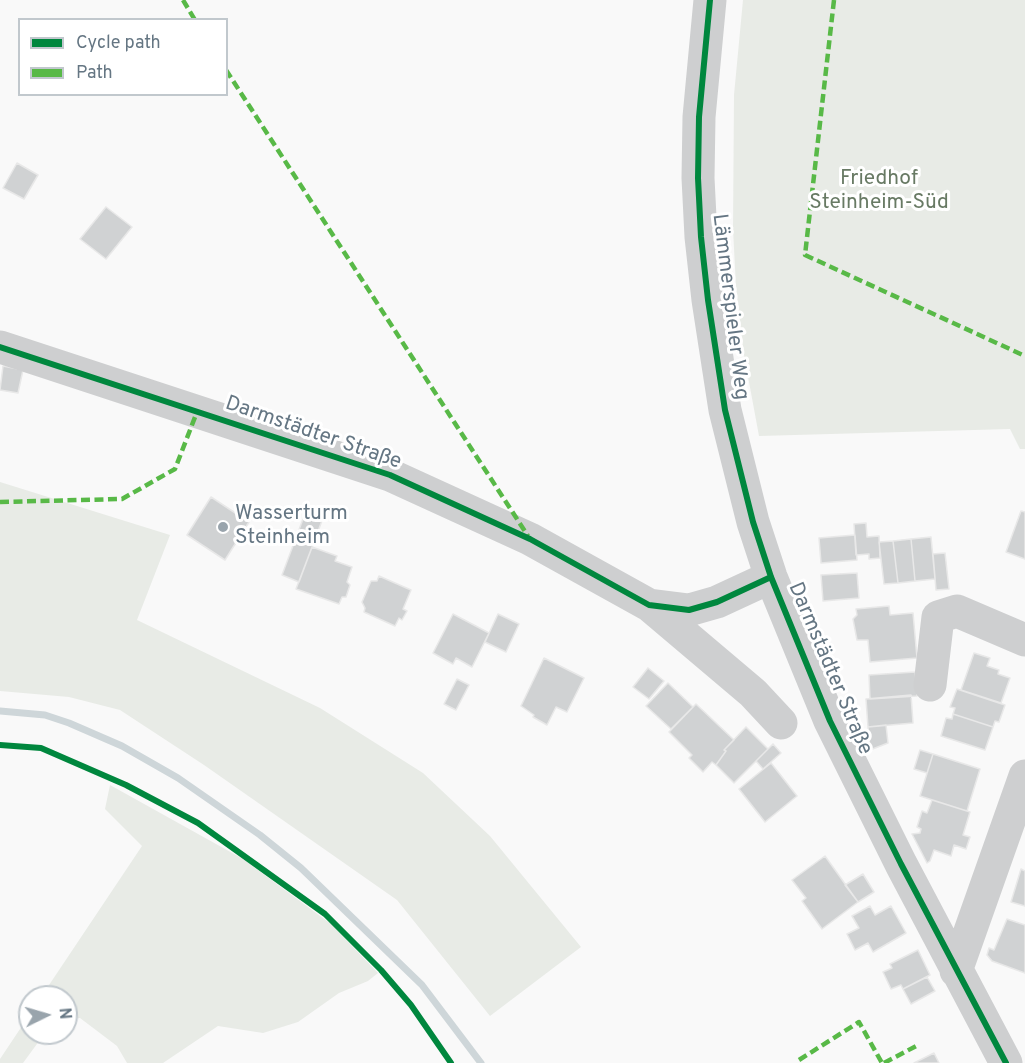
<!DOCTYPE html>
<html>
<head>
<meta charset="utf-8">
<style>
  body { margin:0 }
  #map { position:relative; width:1025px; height:1063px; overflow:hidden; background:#f9f9f9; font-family:Overpass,sans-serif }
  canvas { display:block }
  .legend { position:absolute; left:18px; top:18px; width:210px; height:78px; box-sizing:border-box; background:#fff; border:2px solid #c1c8cd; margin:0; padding:8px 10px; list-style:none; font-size:18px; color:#657683 }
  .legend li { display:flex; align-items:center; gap:12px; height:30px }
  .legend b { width:30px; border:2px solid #c1c8cd }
  .north { position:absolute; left:18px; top:985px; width:60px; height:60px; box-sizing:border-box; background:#fff; border:2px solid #c1c8cd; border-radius:50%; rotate:85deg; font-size:16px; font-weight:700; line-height:24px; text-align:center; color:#657683 }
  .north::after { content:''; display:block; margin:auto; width:21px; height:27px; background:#99a4ac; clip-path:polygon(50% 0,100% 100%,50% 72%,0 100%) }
</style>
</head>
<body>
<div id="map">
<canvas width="1025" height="1063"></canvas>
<ul class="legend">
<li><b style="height:8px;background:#00873e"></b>Cycle path</li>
<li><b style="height:8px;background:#58b947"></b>Path</li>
</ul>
<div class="north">N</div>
</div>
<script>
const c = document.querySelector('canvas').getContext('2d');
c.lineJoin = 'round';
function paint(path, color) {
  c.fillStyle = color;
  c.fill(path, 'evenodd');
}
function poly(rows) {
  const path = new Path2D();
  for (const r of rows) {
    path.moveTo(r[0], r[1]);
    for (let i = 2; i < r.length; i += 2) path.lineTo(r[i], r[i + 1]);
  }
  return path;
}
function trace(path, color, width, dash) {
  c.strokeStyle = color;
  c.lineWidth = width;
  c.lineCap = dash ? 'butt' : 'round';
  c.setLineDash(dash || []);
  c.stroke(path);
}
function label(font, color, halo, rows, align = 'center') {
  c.font = font + ' Overpass,sans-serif';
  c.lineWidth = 6;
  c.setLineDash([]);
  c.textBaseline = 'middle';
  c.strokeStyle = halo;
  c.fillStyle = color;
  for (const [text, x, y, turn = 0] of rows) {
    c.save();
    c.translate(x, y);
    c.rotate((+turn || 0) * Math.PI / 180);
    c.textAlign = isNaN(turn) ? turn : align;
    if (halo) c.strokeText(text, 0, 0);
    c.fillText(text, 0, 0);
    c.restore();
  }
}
const green = poly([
  [743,0,1025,0,1025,449,1020,449,1010,429,759,436,744,355,736,287,733,229,734,95],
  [0,482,170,535,137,620,320,708,423,773,490,836,581,947,490,1016,397,900,204,765,120,710,69,697,0,691],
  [110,785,243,859,331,924,378,973,368,981,339,993,298,1022,263,1033,218,1026,163,1063,127,1063,117,1046,80,1018,66,1019,66,997,41,997,142,846,105,809],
  [30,1014,30,1033,45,1033,23,1063,0,1063,0,1059]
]);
const stream = poly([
  [0,711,45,715,69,723,122,746,178,778,260,835,301,868,422,985,481,1063]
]);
const building = poly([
  [17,163,38,175,24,199,3,188,17,163],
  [106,207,132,227,106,259,80,239,106,207],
  [3,366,23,370,18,393,0,390,3,366],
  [211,497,249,522,225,560,187,535,211,497],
  [306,511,323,518,299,582,282,575,306,511],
  [1021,511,1025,512,1025,559,1006,552,1021,511],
  [866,523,867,537,879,536,880,558,869,559,869,554,856,555,854,524,866,523],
  [855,535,857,560,821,563,819,538,855,535],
  [931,537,935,579,915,581,911,539,931,537],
  [911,539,915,581,898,583,893,541,911,539],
  [893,541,898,583,884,584,879,542,893,541],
  [312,547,337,556,335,561,352,567,347,582,350,585,346,597,342,597,339,604,296,589,312,547],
  [945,553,949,589,936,590,933,554,945,553],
  [857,573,859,598,823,601,821,575,857,573],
  [379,576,411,590,403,609,407,611,402,620,399,618,395,626,364,612,365,608,362,602,371,581,377,581,379,576],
  [889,606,890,615,913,613,917,658,870,662,868,640,857,640,853,619,857,615,856,609,889,606],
  [453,614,489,633,472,667,456,658,453,664,433,653,453,614],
  [498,614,519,624,506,652,485,642,498,614],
  [974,653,990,658,987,666,999,670,998,674,1010,678,1001,703,961,690,974,653],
  [544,658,584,678,567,712,556,707,547,725,533,717,534,715,521,706,544,658],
  [648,668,664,681,649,699,633,687,648,668],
  [915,672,917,696,870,699,869,675,915,672],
  [457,679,469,685,456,710,444,704,457,679],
  [668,683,693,707,671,729,646,706,668,683],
  [957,689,1005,705,999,722,995,721,993,727,953,714,955,708,950,707,957,689],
  [911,695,913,723,868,727,866,699,911,695],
  [696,704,734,740,724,750,726,751,716,765,712,762,703,772,689,758,692,755,669,732,696,704],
  [953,714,993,727,985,750,941,736,946,718,952,719,953,714],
  [886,725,888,743,870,750,868,727,886,725],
  [746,727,768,749,734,783,716,765,726,751,724,750,746,727],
  [773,744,781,753,763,769,756,761,773,744],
  [920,750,933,754,927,773,914,769,920,750],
  [933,754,980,769,967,811,920,796,933,754],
  [771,763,797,796,765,822,739,789,771,763],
  [932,800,970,812,963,835,970,837,966,849,954,845,951,856,934,850,930,861,927,863,912,834,920,833,921,829,917,827,922,811,927,813,932,800],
  [825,856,858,902,822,929,802,901,806,898,792,880,825,856],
  [1021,869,1025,871,1025,906,1011,902,1021,869],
  [863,874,874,892,858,902,845,885,863,874],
  [870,906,875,915,891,906,906,933,873,952,868,943,855,950,847,934,859,928,852,916,870,906],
  [1007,919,1025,925,1025,973,992,961,987,955,989,948,994,950,1007,919],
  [918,950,930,975,903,989,901,985,891,989,883,972,892,968,890,964,918,950],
  [927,977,935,991,911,1004,903,989,927,977],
  [934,1053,939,1063,914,1063,934,1053]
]);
const minor = poly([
  [710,0,699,117,698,178,701,237,708,300,725,410,753,522,771,577,830,721,901,864,1006,1063],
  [0,347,390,475,530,539,649,605,689,610,717,602,771,577],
  [649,605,753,693,781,723],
  [930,685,938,617,957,611,1025,640],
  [956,971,1025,776]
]);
const quiet = poly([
  [183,0,195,20],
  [834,0,805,255,1025,356],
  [226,70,528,536],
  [0,502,122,499,175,469,197,412],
  [799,1060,859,1022,882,1063],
  [884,1063,918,1045]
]);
const cycleway = poly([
  [710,0,699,117,698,178,701,237,708,300,725,410,753,522,771,577,830,721,901,864,1006,1063],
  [0,347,390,475,530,539,649,605,689,610,717,602,771,577],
  [0,745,41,748,126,785,198,823,325,914,381,970,411,1005,451,1063]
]);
const markers = [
  [223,527,6,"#99a4ac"]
];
const parkNames = [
  ["Friedhof",879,180],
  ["Steinheim-Süd",879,204]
];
const streetNames = [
  ["Lämmerspieler Weg",729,307,83],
  ["Darmstädter Straße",313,434,19],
  ["Darmstädter Straße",829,669,67]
];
const poiNames = [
  ["Wasserturm",235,515],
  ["Steinheim",235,539]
];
paint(green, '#e8ebe6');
trace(stream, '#ced6d9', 7);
paint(building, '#d0d2d3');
trace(building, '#e8e8e8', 1.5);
trace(minor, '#cecfd0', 33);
trace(quiet, '#58b947', 4.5, [9, 4.5]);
trace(cycleway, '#00873e', 6);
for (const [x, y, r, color] of markers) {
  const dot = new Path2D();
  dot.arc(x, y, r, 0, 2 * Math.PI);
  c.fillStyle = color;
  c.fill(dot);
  trace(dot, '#fff', 2);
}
label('21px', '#687a64', '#fff', parkNames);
label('21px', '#657683', '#fff', streetNames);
label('21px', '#657683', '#fff', poiNames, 'left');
</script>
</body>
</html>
